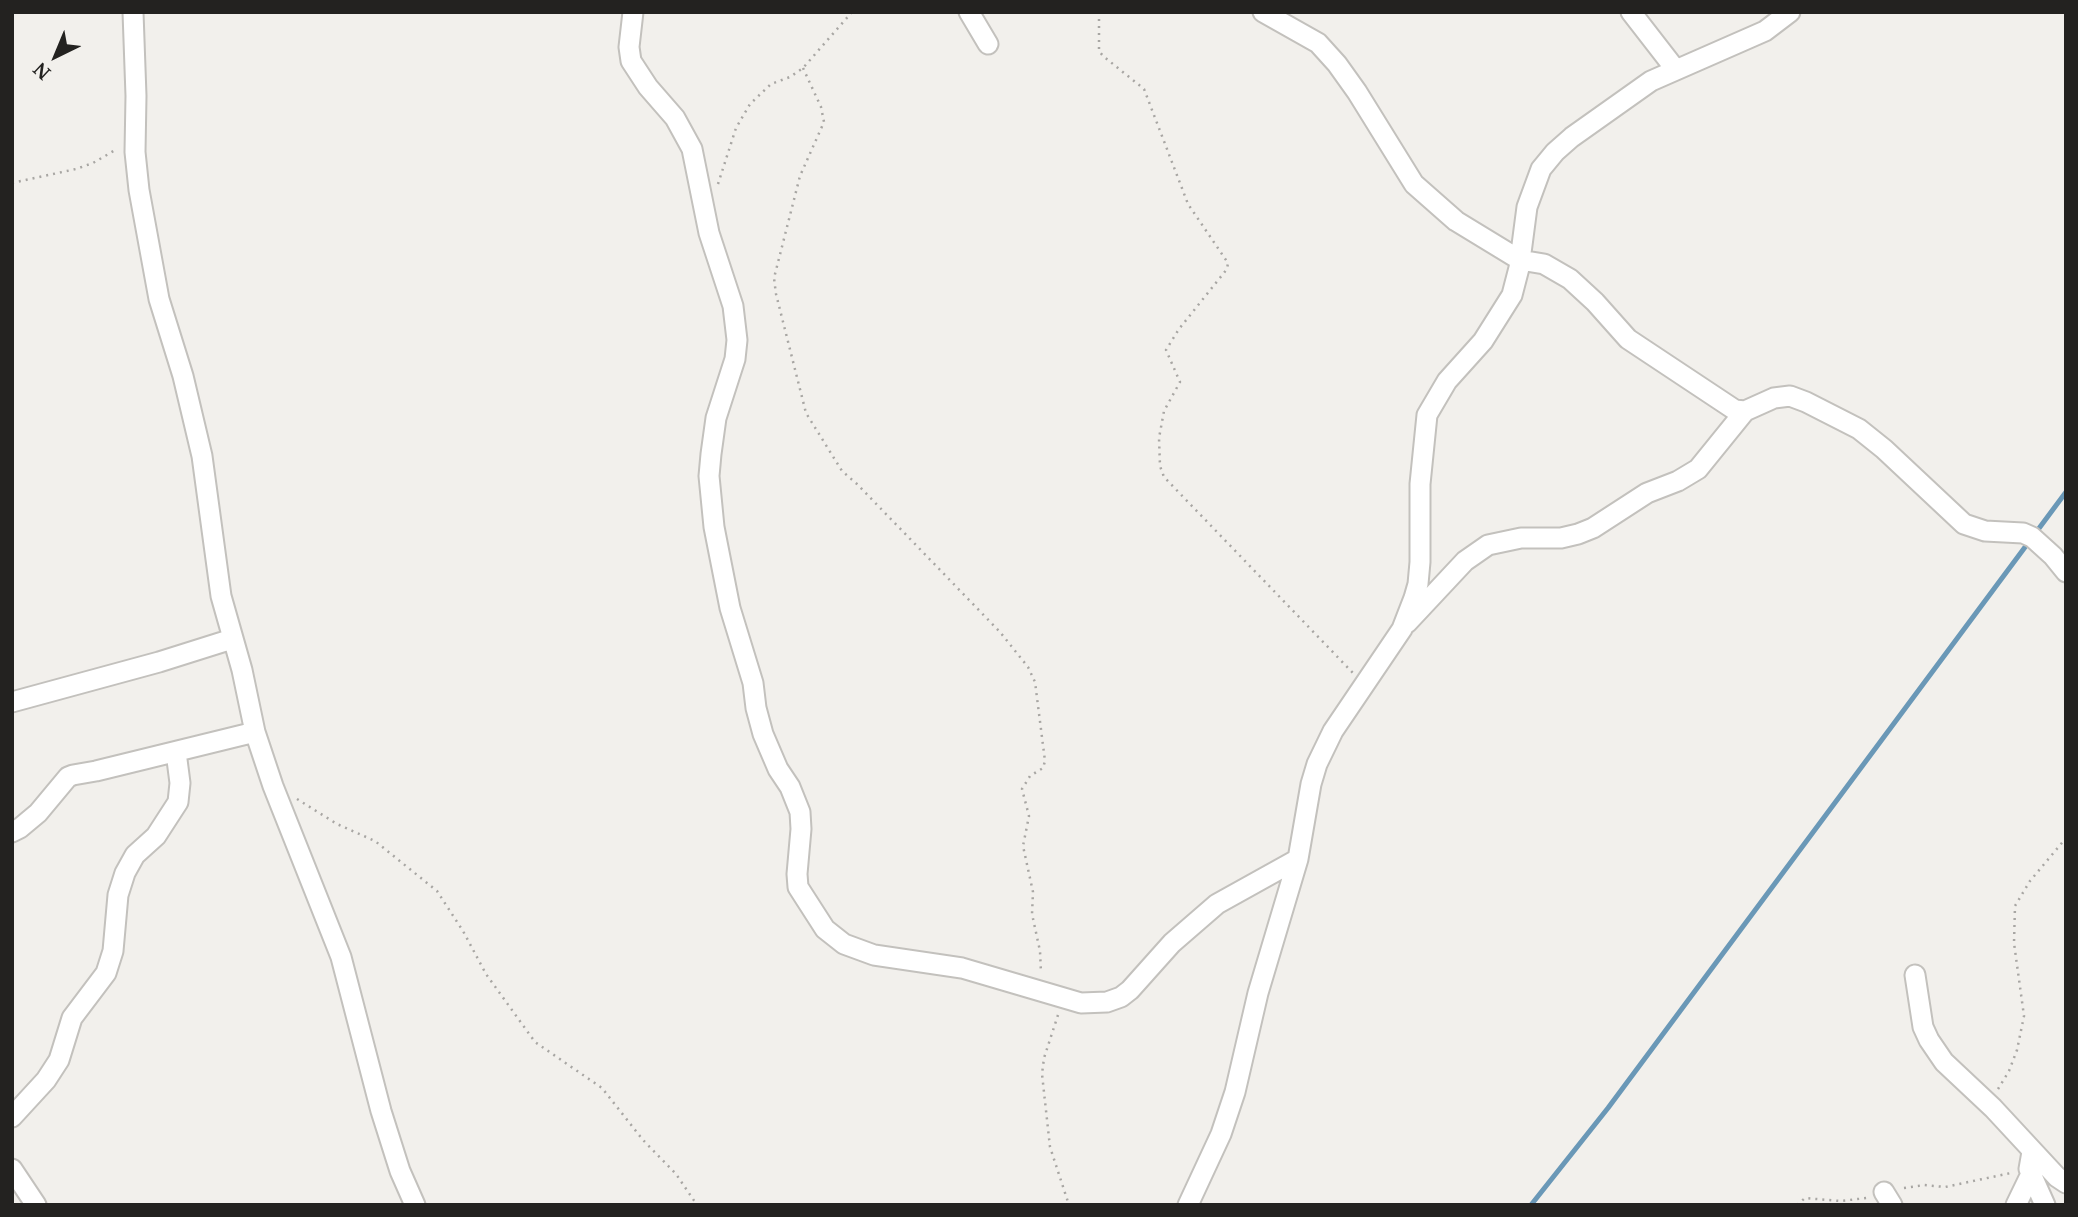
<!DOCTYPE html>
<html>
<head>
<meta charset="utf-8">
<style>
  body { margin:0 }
  #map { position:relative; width:2078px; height:1217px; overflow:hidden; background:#f2f0ec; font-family:"Noto Serif",serif }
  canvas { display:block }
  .frame { position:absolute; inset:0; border:14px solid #232220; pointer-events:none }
  .north { position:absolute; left:21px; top:21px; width:70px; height:70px; -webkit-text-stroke:5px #f2f0ec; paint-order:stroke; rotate:223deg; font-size:19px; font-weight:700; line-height:28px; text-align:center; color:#232220 }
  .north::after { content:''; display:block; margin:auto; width:24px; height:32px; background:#232220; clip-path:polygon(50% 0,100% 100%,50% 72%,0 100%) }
</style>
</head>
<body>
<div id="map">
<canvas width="2078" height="1217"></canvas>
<div class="frame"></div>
<div class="north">N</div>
</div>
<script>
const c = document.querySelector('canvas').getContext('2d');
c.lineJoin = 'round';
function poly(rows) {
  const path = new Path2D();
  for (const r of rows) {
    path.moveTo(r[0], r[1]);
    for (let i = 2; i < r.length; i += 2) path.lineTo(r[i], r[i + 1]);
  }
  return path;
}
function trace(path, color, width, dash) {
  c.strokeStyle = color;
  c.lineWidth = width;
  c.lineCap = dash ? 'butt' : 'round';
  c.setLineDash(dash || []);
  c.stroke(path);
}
const stream = poly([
  [1531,1205,1608,1108,2066,492]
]);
const path = poly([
  [1099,12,1099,51,1103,56,1144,89,1188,204,1228,263,1227,269,1179,329,1166,350,1180,382,1164,411,1159,438,1160,466,1164,477,1353,673],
  [803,68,821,107,824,122,800,176,774,278,776,294,806,413,842,471,857,484,1000,632,1028,667,1035,682,1045,761,1043,768,1030,776,1022,789,1029,816,1023,846,1033,892,1032,914,1040,951,1041,973],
  [12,183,76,169,93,163,117,149],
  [718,184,736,128,750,104,771,84,790,77,803,68,852,12],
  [297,799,337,824,375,841,437,891,463,931,486,974,535,1042,602,1088,643,1140,676,1174,697,1205],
  [1058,1015,1044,1058,1042,1074,1050,1147,1069,1205],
  [1998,1089,2009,1071,2017,1050,2024,1016,2014,943,2015,906,2030,881,2066,838],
  [1904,1188,1924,1185,1945,1187,2011,1173],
  [1797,1205,1805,1198,1840,1201,1867,1198]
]);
const minor = poly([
  [133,12,136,96,135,152,139,190,159,299,183,376,202,456,221,596,242,670,255,732,273,786,341,957,381,1111,400,1171,415,1205],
  [633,12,629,47,631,61,648,87,675,118,692,149,709,233,733,306,737,340,735,359,716,418,711,454,709,476,714,527,730,608,753,683,756,708,763,734,778,769,790,787,800,812,801,829,797,874,798,887,825,929,844,944,874,955,962,968,1081,1003,1107,1002,1121,997,1130,990,1172,943,1217,904,1298,859],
  [969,12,988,44],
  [1263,12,1318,43,1337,64,1357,92,1414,184,1456,221,1520,260,1544,264,1570,279,1595,302,1628,339,1735,410,1745,411,1774,398,1790,396,1806,402,1859,429,1884,449,1964,524,1985,531,2023,533,2032,537,2053,556,2066,572],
  [1631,12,1676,70],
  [1407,623,1465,561,1488,545,1521,538,1561,538,1578,534,1593,528,1647,493,1678,481,1698,469,1745,411],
  [12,702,159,662,232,639],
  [12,832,20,828,38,813,68,777,73,775,96,771,255,732],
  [1915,975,1923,1027,1929,1040,1944,1062,1993,1108,2057,1177,2066,1183],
  [12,1117,46,1080,59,1060,72,1018,106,973,113,951,118,895,125,873,135,855,156,836,178,802,180,783,176,752],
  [2032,1152,2029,1169,2045,1205],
  [12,1169,36,1205],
  [1884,1192,1892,1205],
  [1188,1205,1221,1134,1235,1092,1258,993,1298,859,1311,784,1317,764,1333,731,1402,629,1414,598,1418,584,1420,562,1420,484,1427,415,1447,381,1483,341,1512,295,1519,268,1527,207,1541,169,1555,152,1572,137,1651,81,1765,31,1790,12],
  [2016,1205,2031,1174]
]);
trace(stream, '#6a98b7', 5);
trace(minor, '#c3c1bd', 23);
trace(path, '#a8a6a3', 2.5, [2, 5]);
trace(minor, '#fff', 19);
</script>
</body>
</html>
